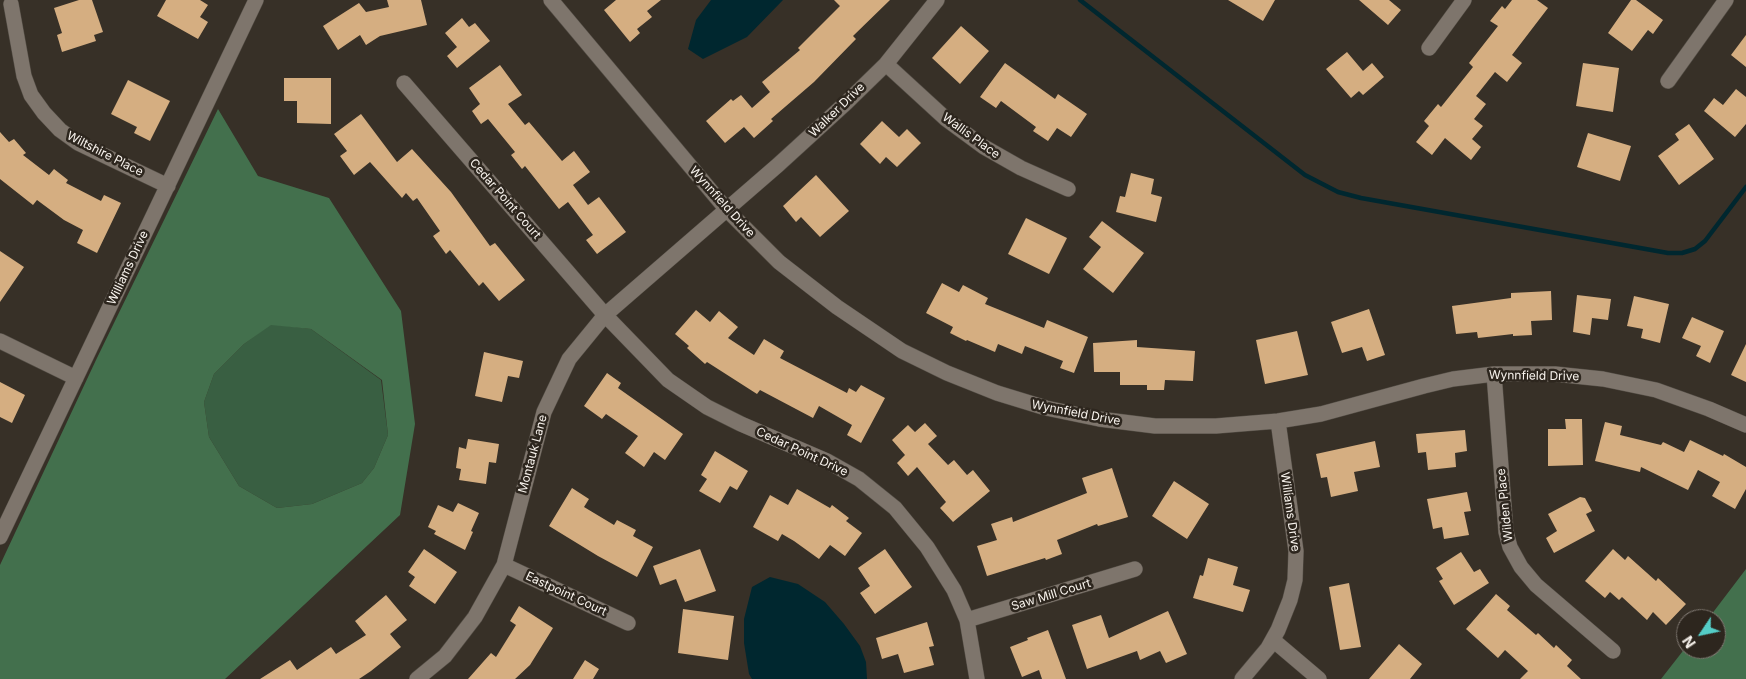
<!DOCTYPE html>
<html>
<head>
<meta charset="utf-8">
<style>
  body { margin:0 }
  #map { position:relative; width:1746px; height:679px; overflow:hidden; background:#373027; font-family:Inter,sans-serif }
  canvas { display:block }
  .north { position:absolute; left:1676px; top:609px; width:50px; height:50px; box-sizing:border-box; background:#2d261e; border:1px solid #7f7871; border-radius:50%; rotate:236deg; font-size:14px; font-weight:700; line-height:20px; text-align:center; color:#f9f4ee }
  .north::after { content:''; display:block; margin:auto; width:18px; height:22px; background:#54cdc7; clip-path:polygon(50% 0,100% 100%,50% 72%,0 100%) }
</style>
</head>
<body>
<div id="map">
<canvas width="1746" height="679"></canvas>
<div class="north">N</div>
</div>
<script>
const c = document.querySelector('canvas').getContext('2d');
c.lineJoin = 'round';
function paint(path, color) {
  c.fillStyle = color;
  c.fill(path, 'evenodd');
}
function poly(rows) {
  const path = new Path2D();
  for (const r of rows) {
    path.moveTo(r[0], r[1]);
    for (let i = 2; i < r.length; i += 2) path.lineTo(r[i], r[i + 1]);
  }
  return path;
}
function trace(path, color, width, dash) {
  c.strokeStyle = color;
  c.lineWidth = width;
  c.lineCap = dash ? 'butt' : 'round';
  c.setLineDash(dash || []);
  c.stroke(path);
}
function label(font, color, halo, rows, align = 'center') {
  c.font = font + ' Inter,sans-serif';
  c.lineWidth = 5;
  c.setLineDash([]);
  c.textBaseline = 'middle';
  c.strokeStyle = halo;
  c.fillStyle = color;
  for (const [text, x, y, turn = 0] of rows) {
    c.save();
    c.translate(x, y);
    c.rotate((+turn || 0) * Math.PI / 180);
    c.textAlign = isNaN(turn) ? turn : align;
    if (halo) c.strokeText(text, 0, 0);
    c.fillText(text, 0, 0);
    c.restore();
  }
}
const green = poly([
  [271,324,311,329,381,380,388,435,374,468,362,483,312,504,277,508,239,486,209,437,204,402,214,374,244,344]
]);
const forest = poly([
  [218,109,258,176,329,198,401,311,415,424,400,515,225,679,0,679,0,565,96,360],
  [271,325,311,329,382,380,388,435,374,468,362,483,312,504,277,508,239,486,209,437,204,402,214,374,244,344],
  [1746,569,1746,679,1661,679,1686,647,1686,649,1716,649,1716,619,1708,619]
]);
const water = poly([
  [711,0,783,0,747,37,703,59,688,49,696,20],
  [770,577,798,584,825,602,844,624,860,646,866,662,867,679,752,679,749,674,744,643,744,619,752,587]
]);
const stream = poly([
  [1080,0,1305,175,1338,192,1361,198,1668,253,1682,253,1695,249,1705,241,1746,187]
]);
const building = poly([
  [79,0,92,0,103,32,94,35,96,41,62,52,57,35,62,33,54,8],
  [166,0,200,0,208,5,200,17,208,22,198,39,157,16],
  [387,0,421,0,427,25,380,36,366,45,360,35,338,50,323,26,359,3,366,12,389,7],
  [616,0,661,0,647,11,652,17,637,29,640,33,630,42,604,10],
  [834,0,890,0,853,36,856,39,814,82,771,119,773,121,754,138,744,127,725,143,706,121,731,99,733,101,741,95,752,108,770,92,762,82,800,50,798,48,840,6],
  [1228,0,1275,0,1263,21],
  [1359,0,1389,0,1401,10,1388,25],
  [1512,0,1537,0,1548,8,1512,55,1522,63,1507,82,1495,72,1476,96,1486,104,1474,119,1483,126,1472,139,1481,147,1471,160,1445,138,1432,155,1416,142,1429,126,1424,121,1438,104,1441,107,1473,67,1469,63,1498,26,1490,21,1502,6,1505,9],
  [1631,0,1636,0,1663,20,1653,34,1648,30,1632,51,1608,33],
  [462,18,469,27,475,23,490,41,457,68,447,56,457,47,445,33],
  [961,26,989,51,960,84,932,58],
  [1746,35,1746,67,1731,55],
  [1347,52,1363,71,1372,63,1384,77,1363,95,1359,91,1351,98,1326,69],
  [1005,63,1055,99,1058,94,1087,114,1071,137,1057,128,1048,141,1033,131,1036,127,1001,101,996,108,980,97],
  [1583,63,1619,68,1613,112,1576,106],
  [500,65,522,95,508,104,525,125,529,122,562,161,574,151,590,172,573,185,588,205,599,197,626,232,597,254,586,240,593,235,568,202,559,209,525,166,522,169,511,155,515,152,488,119,481,124,472,111,480,104,469,88],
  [284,78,331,78,331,124,297,123,297,101,284,101],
  [128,80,170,101,150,141,134,133,137,127,111,114],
  [1736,89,1746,97,1746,124,1735,137,1704,111,1714,98,1723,105],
  [361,114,397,162,412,149,451,192,490,246,495,243,525,280,499,301,483,282,479,286,450,250,446,254,433,236,440,231,417,198,413,201,406,193,402,198,370,162,354,175,340,156,347,151,334,134],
  [882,121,899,137,907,129,921,143,897,167,886,157,880,164,860,144],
  [1689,124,1714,159,1679,185,1658,156,1679,140,1675,134],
  [0,132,9,142,14,139,26,153,23,155,49,175,54,169,68,180,66,183,101,201,104,195,121,203,97,253,77,243,83,230,64,220,37,200,33,205,0,179],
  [1588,133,1631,146,1620,181,1577,167],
  [1131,173,1154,179,1151,194,1162,197,1156,222,1116,212,1120,196,1125,197],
  [816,175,849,211,820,237,801,217,796,222,783,206],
  [1026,218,1067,238,1049,274,1008,254],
  [1102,221,1144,253,1113,293,1083,269,1101,247,1089,237],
  [0,251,24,267,0,302],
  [942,283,959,292,963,285,988,298,985,304,1044,328,1047,320,1088,337,1074,373,1060,368,1063,361,1025,346,1022,354,998,344,995,352,967,340,966,341,950,333,953,327,926,313],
  [1551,291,1552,320,1531,321,1532,335,1513,336,1513,334,1478,338,1477,332,1456,334,1452,306,1511,298,1511,293],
  [1577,295,1611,299,1608,320,1592,318,1590,335,1573,332],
  [1634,296,1669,304,1660,343,1641,338,1643,329,1627,326],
  [1369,309,1385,355,1367,361,1362,347,1342,353,1331,322],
  [696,310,710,322,719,311,738,327,728,338,754,355,764,339,784,351,780,358,847,393,849,388,856,392,861,385,885,398,861,443,847,435,852,425,819,406,813,418,760,390,757,394,707,362,705,364,687,348,689,346,675,334],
  [1692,317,1724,331,1710,363,1696,356,1701,346,1682,338],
  [1297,331,1308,375,1265,384,1256,340],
  [1137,340,1137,347,1195,351,1193,381,1165,380,1164,390,1147,390,1147,385,1120,385,1120,372,1094,372,1093,343],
  [1746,344,1746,382,1731,375],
  [484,352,523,361,519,378,508,376,502,402,475,396],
  [607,373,621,383,618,388,683,434,665,460,654,452,644,467,625,453,638,436,606,414,602,419,584,406],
  [0,382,25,395,12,423,0,417],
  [1565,419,1582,419,1583,465,1548,466,1548,429,1566,429],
  [1605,422,1622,426,1620,435,1661,445,1663,442,1684,452,1690,440,1723,456,1724,454,1746,467,1746,489,1735,509,1712,496,1720,482,1698,470,1688,490,1641,467,1640,472,1595,461],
  [925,423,937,436,928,444,948,465,954,460,967,475,973,470,990,491,953,522,940,508,946,502,917,467,908,476,897,463,905,455,892,440,908,425,915,432],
  [1465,430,1467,451,1455,453,1456,467,1428,470,1426,452,1418,453,1416,434],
  [468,439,499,444,496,463,489,462,486,484,459,480,461,469,456,468,459,447,466,449],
  [1375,441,1380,467,1354,472,1358,491,1331,497,1327,477,1321,478,1316,454],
  [715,451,748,471,737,490,730,486,720,503,699,491,707,479,701,475],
  [1112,468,1128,517,1098,526,1097,524,1057,540,1062,554,1046,560,1045,558,987,576,977,546,997,540,991,524,1012,517,1013,522,1087,493,1082,478],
  [1174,481,1209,504,1187,539,1152,516],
  [572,488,589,499,584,507,614,525,617,520,636,530,633,536,653,547,637,577,598,556,549,526],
  [797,489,830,508,832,505,849,518,846,521,862,533,845,556,830,545,819,559,794,541,782,534,778,541,753,527,770,495,788,505],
  [1467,492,1471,511,1464,512,1469,535,1444,539,1442,527,1433,529,1427,499],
  [1580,497,1585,498,1592,511,1586,514,1595,531,1554,553,1546,538,1557,531,1548,514],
  [458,503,479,513,471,531,473,532,465,550,434,534,436,531,428,527,438,505,453,512],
  [424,549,457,572,435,604,409,586,415,577,408,572],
  [700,549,716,591,685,602,676,579,660,585,653,566],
  [885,549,912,587,875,614,860,593,870,586,858,568],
  [1613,549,1625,560,1628,556,1656,581,1658,578,1686,604,1666,625,1653,612,1647,620,1622,597,1619,600,1610,592,1605,598,1585,581],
  [1461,552,1474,572,1480,569,1489,583,1454,605,1439,581,1443,579,1436,568],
  [1208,558,1238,567,1233,585,1250,590,1243,612,1193,598,1200,575,1203,576],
  [1349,583,1361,647,1340,650,1329,587],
  [1496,594,1510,606,1507,610,1536,635,1538,633,1554,648,1556,645,1572,660,1567,666,1581,679,1520,679,1528,671,1505,650,1498,658,1466,629],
  [386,595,407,620,390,634,401,647,371,671,359,679,260,679,290,660,297,670,331,647,336,654,366,635,355,621],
  [519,606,553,628,530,665,515,679,468,679,491,653,496,657,516,625,510,621],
  [683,609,734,616,728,660,678,653],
  [1168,611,1187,654,1166,663,1160,651,1140,660,1137,651,1087,669,1072,625,1101,615,1109,638],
  [927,622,934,646,929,647,934,665,904,673,898,654,882,659,876,638],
  [1048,630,1066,679,1042,679,1039,670,1022,677,1010,647,1028,640,1027,638],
  [1399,644,1422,664,1410,679,1369,679],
  [585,660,599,669,593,679,573,679]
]);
const street = poly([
  [551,0,727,210,779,262,837,307,902,351,947,373,997,393,1046,408,1099,419,1155,426,1216,426,1278,421,1321,414,1424,386,1453,379,1494,374,1555,374,1603,379,1656,390,1709,409,1746,425],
  [11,4,24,76,31,95,44,113,60,130,78,143,168,186],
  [1429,48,1464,0],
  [886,64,946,119,984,147,1021,168,1068,189],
  [1668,81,1726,0],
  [404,83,605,315,668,380,707,407,741,424,827,461,859,479,895,508,927,547,954,590,967,620,977,679],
  [0,341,76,378],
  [1494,374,1506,532,1510,547,1521,567,1536,585,1613,651],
  [0,537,256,0],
  [504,565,628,623],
  [967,620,1135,569],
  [1273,640,1319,679],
  [417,679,445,656,475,617,504,565,544,412,569,359,605,315,778,165,847,102,886,64,937,0],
  [1242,679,1268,648,1278,630,1290,600,1295,580,1296,551,1278,421]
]);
const streetNames = [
  ["Walker Drive",837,110,-44],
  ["Wallis Place",971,136,36],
  ["Wiltshire Place",105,154,27],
  ["Cedar Point Court",505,199,49],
  ["Wynnfield Drive",722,202,48],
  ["Williams Drive",128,268,-65],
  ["Wynnfield Drive",1534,376,1],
  ["Wynnfield Drive",1076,413,11],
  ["Cedar Point Drive",802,452,25],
  ["Montauk Lane",533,454,-75],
  ["Wilden Place",1505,505,-96],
  ["Williams Drive",1290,512,82],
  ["Eastpoint Court",566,594,25],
  ["Saw Mill Court",1051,595,-17]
];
paint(green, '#395f42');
paint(forest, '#43704d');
paint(water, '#00272f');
trace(stream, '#00272f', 4.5);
paint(building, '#d5ae81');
trace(street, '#534d45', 16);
trace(street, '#7e756c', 15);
label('12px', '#f9f4ee', '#2d261e', streetNames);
</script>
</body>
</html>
